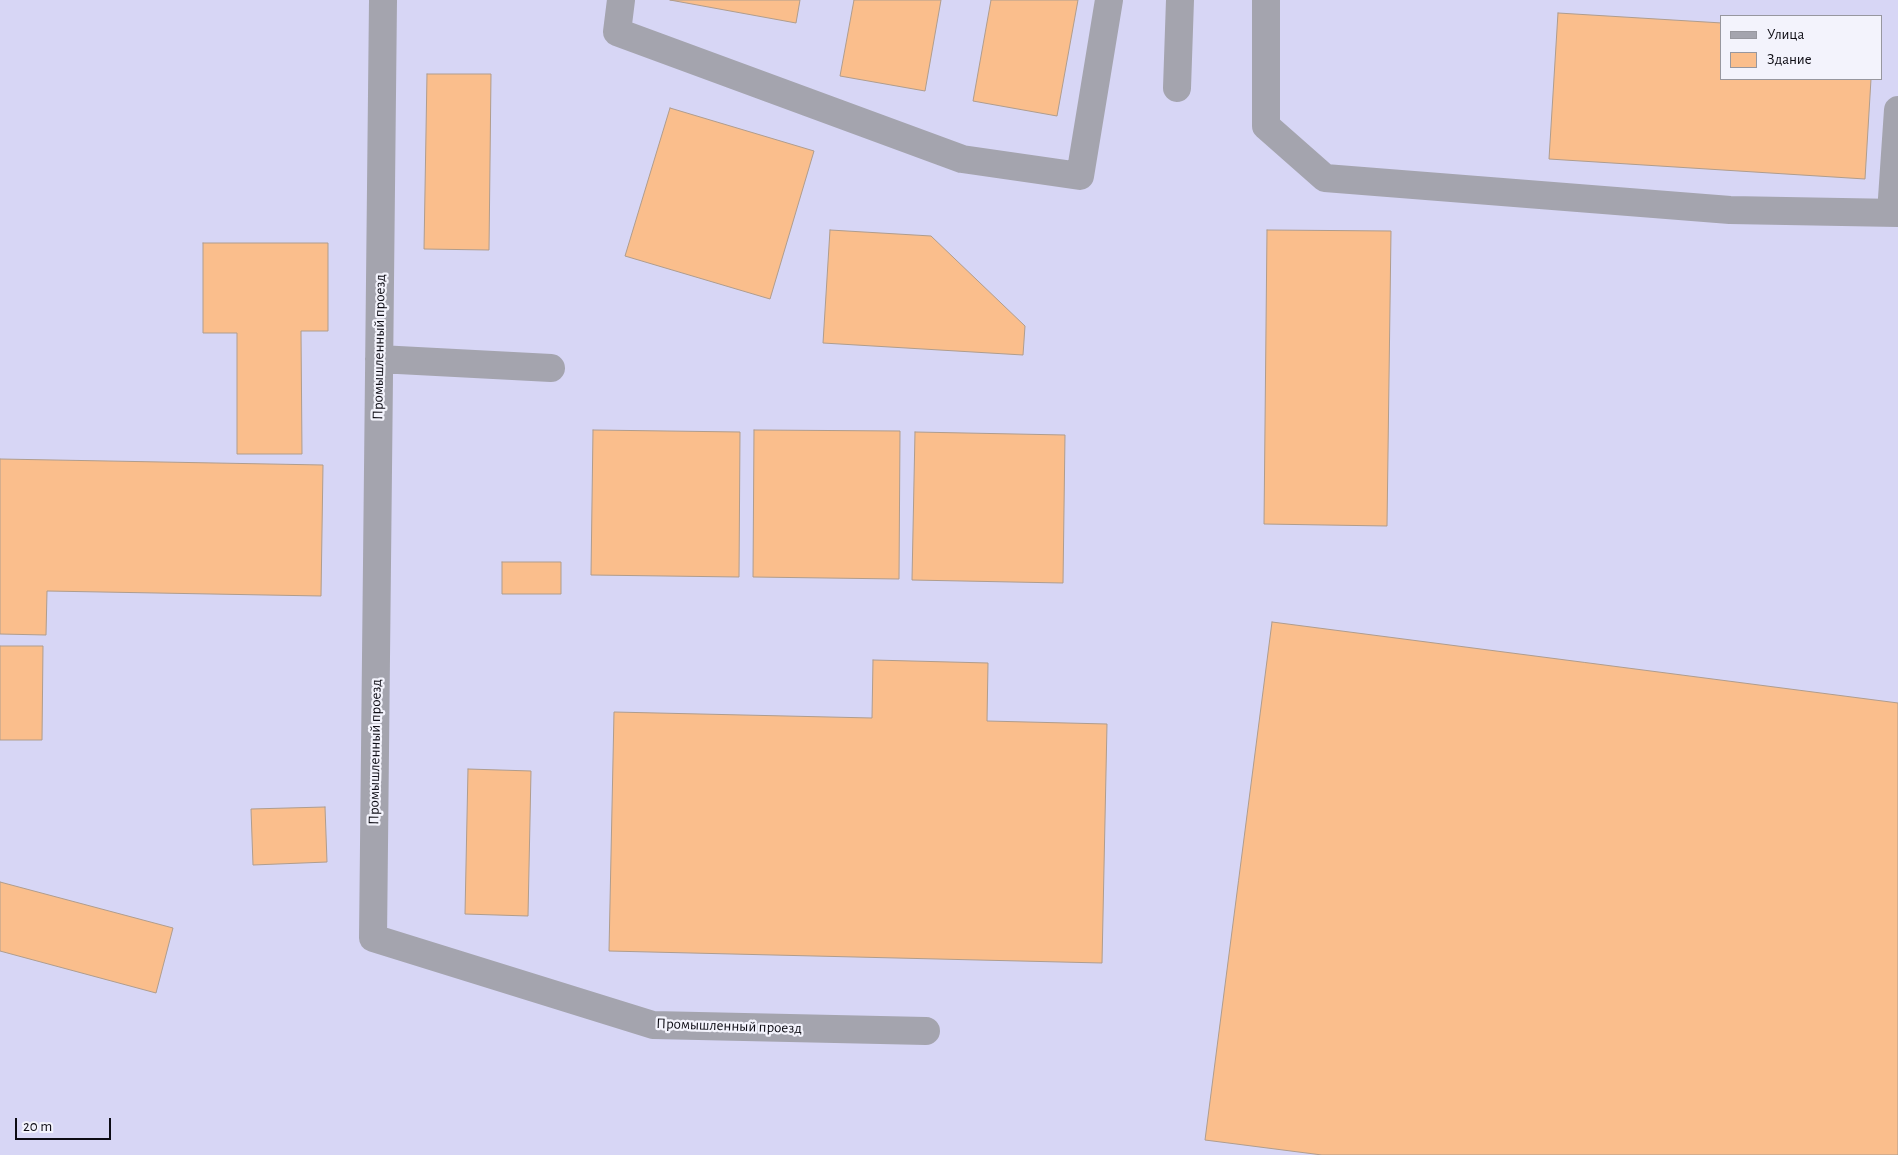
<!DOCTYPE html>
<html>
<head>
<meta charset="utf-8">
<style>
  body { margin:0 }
  #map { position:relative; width:1898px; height:1155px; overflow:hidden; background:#e4e4fc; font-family:"Alegreya Sans",sans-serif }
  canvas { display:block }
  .legend { position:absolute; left:1720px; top:15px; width:162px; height:65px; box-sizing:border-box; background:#f3f3fc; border:1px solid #97979f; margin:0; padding:6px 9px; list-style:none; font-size:15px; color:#0d0c14 }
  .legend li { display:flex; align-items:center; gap:10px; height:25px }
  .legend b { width:25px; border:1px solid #97979f }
  .scale { position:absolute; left:15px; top:1118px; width:96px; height:22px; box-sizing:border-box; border:2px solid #0d0c14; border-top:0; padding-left:6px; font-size:15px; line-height:18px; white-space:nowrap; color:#0d0c14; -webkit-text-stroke:4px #f3f3fc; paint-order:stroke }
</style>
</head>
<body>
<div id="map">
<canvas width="1898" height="1155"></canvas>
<ul class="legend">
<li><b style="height:6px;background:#a4a4ae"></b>Улица</li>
<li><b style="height:14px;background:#fabe8c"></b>Здание</li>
</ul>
<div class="scale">20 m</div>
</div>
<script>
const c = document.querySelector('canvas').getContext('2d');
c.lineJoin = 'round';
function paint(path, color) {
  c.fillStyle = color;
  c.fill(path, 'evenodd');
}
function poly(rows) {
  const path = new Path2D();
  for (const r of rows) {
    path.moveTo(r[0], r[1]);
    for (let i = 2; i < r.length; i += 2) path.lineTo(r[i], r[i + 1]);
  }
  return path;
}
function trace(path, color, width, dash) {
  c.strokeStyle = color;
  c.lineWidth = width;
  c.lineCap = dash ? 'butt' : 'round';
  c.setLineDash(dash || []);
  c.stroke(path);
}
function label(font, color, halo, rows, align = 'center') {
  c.font = font + ' "Alegreya Sans",sans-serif';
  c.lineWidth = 4.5;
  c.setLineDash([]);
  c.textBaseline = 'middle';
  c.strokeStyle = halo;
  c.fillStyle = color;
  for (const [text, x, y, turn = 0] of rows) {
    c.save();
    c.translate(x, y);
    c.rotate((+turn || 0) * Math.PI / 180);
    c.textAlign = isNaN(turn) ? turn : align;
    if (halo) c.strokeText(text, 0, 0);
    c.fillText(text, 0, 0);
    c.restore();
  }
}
const built = poly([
  [0,0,1898,0,1898,1155,0,1155],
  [1722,16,1882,16,1882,79,1722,79]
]);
const building = poly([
  [670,0,800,0,796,23,670,0],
  [854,0,941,0,925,91,840,76,854,0],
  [991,0,1078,0,1057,116,973,101,991,0],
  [1558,13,1722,23,1722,79,1871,79,1865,179,1549,159,1558,13],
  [427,74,491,74,489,250,424,249,427,74],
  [670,108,814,151,770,299,625,256,670,108],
  [830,230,931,236,1025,326,1023,355,823,343,830,230],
  [1267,230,1391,231,1387,526,1264,524,1267,230],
  [203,243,328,243,328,331,301,331,302,454,237,454,237,333,203,333,203,243],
  [593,430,740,432,739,577,591,575,593,430],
  [754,430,900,431,899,579,753,577,754,430],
  [915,432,1065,435,1063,583,912,580,915,432],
  [0,459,323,465,321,596,47,591,46,635,0,634,0,459],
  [502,562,561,562,561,594,502,594,502,562],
  [1272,622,1898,703,1898,1155,1322,1155,1205,1140,1272,622],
  [0,646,43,646,42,740,0,740,0,646],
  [873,660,988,663,987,721,1107,724,1102,963,609,951,614,712,872,718,873,660],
  [468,769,531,771,528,916,465,914,468,769],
  [325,807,327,862,253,865,251,809,325,807],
  [0,882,173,928,156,993,0,951,0,882]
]);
const minor = poly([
  [383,0,373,938,653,1025,926,1031],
  [621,0,617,32,962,159,1080,176,1109,0],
  [1266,0,1266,126,1325,178,1730,210,1898,213],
  [1177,88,1180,0],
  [1891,213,1898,110],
  [379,359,551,368]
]);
const streetNames = [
  ["Промышленный проезд",379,347,-89],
  ["Промышленный проезд",375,752,-89],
  ["Промышленный проезд",729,1026,2]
];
paint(built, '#d7d6f5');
paint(building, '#fabe8c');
trace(building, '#b09d8d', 1);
trace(minor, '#a4a4ae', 28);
label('15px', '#0d0c14', '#f3f3fc', streetNames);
</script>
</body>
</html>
